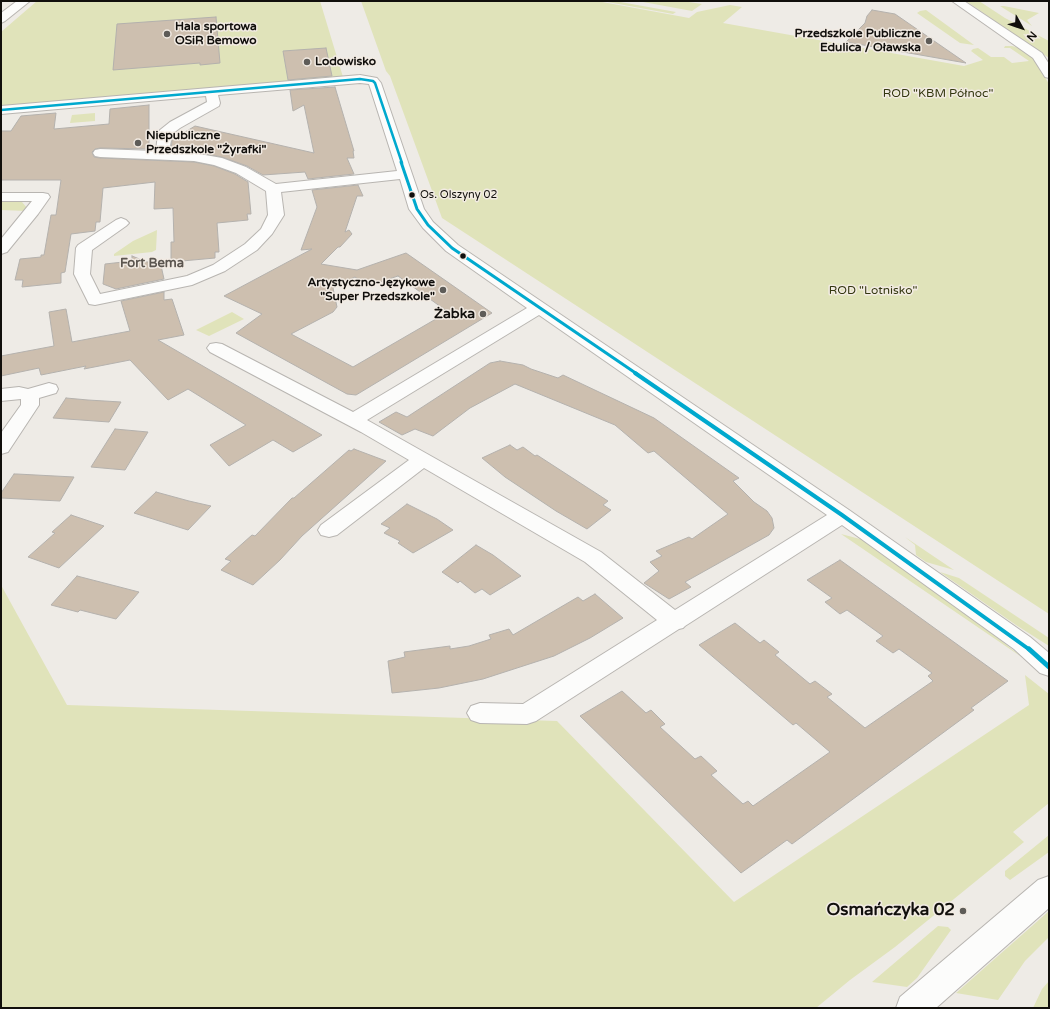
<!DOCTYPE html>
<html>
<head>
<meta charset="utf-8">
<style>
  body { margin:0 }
  #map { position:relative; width:1050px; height:1009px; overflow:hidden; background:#eeebe6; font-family:"Varela Round",sans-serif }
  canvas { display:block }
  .frame { position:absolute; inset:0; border:2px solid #110f0c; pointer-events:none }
  .north { position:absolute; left:1002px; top:8px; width:40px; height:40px; -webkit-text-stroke:3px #f2ebe3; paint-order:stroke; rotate:130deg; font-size:11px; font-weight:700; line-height:16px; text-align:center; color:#110f0c }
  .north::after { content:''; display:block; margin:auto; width:14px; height:18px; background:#110f0c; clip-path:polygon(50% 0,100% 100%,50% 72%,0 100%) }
</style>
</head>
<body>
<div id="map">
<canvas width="1050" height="1009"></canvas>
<div class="frame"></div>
<div class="north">N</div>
</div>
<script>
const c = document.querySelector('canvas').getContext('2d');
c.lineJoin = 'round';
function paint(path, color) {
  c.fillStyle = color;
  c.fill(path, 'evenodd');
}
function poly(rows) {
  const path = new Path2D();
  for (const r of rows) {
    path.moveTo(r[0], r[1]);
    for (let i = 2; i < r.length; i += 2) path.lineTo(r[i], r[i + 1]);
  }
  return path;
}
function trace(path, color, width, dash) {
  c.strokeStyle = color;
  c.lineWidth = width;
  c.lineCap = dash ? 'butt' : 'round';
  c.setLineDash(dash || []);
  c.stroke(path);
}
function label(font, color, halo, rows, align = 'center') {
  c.font = font + ' "Varela Round",sans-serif';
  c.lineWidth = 3;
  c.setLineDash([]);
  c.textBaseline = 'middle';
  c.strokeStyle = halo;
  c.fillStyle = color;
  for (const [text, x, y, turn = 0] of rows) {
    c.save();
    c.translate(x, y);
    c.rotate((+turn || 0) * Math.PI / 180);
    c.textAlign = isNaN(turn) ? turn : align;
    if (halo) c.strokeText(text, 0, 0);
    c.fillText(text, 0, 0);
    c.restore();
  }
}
const green = poly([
  [37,1,320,1,343,77,1,106,1,32],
  [361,1,597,1,689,18,697,12,730,5,742,7,723,23,964,66,983,60,971,51,973,49,978,48,991,57,1004,57,1012,63,1029,61,1010,48,1004,48,1005,46,1012,46,1019,48,1033,57,1049,84,1049,614,442,218,390,76,386,71],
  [602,1,615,1,676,12,673,14],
  [645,1,682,1,702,4,692,11,643,2],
  [966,1,979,1,1005,18,1049,41,1049,58],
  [1000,6,1004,6,1039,13,1027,20,1032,26],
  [926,10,974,45,960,43,917,13,920,11],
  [95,113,95,121,70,123,72,115],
  [1,201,22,202,27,208,26,211,1,210],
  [157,230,156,250,152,252,114,256,114,254,133,241],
  [232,312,244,319,209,336,196,330],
  [841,534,864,540,998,638,1023,658],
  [905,537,948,566,954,570,926,562,916,555,915,545],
  [940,572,959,578,1049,638,1049,646,1016,625],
  [1,585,67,705,557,721,734,902,1029,705,1025,675,1049,694,1049,803,1013,832,1024,842,895,947,850,980,816,1008,1,1008],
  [1049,835,1049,852,1010,880,1005,876,1005,871],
  [1049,911,1049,937,1025,961,998,1000,956,993],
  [938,926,948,927,951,930,917,978,907,987,872,982],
  [1049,981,1049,1008,1033,1008,1042,989]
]);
const building = poly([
  [872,10,895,14,966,63,846,42,865,23,867,16,872,10],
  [216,17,220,63,200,65,200,63,113,70,117,24,216,17],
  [326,48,332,76,288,80,283,51,326,48],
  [335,87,354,151,353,151,354,158,347,158,354,174,308,179,305,172,263,175,247,166,222,157,194,152,171,151,172,140,195,126,314,153,304,105,293,111,290,90,335,87],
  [149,105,149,149,100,148,95,149,92,152,94,157,100,158,194,162,214,166,235,174,248,182,251,214,247,214,248,220,217,223,219,252,215,252,215,258,171,262,171,242,174,242,173,208,154,209,155,182,103,188,100,222,96,222,95,231,71,234,65,272,61,273,61,283,22,287,23,280,15,280,20,259,41,257,41,255,44,255,51,215,56,215,61,180,1,180,1,131,11,131,21,116,56,113,54,129,109,124,110,109,149,105],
  [358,185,363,196,357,196,345,232,349,230,352,234,340,247,338,247,321,264,357,270,406,253,492,313,356,395,347,394,236,333,262,314,224,296,312,249,301,250,317,207,312,190,358,185],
  [398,276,448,312,353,367,291,334,333,312,337,307,333,288,355,277,368,286,398,276],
  [132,256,147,262,160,261,164,279,116,289,103,284,105,264,132,261,132,256],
  [164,292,164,300,172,299,184,335,158,340,322,435,293,452,273,440,229,466,210,445,246,425,188,389,168,400,130,360,84,369,86,366,41,375,39,368,1,376,1,356,54,346,49,312,66,309,72,342,130,331,121,301,164,292],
  [500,361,523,365,531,369,558,378,563,375,654,418,739,478,733,481,754,502,767,511,772,518,774,528,769,535,685,582,691,587,669,599,644,583,659,571,650,562,662,556,656,551,689,537,692,539,728,514,654,451,648,453,615,425,515,384,470,408,433,436,415,429,402,435,379,422,396,412,407,417,490,363,500,361],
  [66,398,88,400,121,402,109,422,53,418,66,398],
  [115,429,148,432,125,470,91,467,115,429],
  [510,445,517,450,523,447,535,456,537,455,608,501,603,505,611,510,587,529,556,511,505,477,482,458,510,445],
  [354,449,386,461,302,536,280,560,253,585,221,570,231,561,225,559,252,535,255,536,292,498,294,498,349,450,351,451,354,449],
  [14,474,17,474,74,477,60,501,1,498,1,493,14,474],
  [156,492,189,501,211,506,188,530,134,513,156,492],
  [407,504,437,519,453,530,413,553,398,543,400,541,384,533,390,528,381,524,407,504],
  [71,515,104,526,59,568,28,557,55,533,52,532,71,515],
  [476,545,493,555,521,576,490,595,482,589,475,593,460,581,458,583,442,572,476,545],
  [840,560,1008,681,971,708,974,710,792,844,787,840,741,873,580,716,622,691,646,713,651,710,665,724,660,727,695,759,701,756,717,771,711,775,743,804,748,801,753,806,830,752,796,723,793,725,699,645,735,623,760,643,764,640,779,652,775,655,810,684,815,681,832,694,827,697,865,728,933,681,928,676,932,673,899,649,893,653,876,641,883,636,847,610,840,614,825,602,832,598,807,580,840,560],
  [77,576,139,592,116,619,80,610,78,612,51,605,77,576],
  [595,594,623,618,590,638,554,656,483,679,439,688,392,693,388,661,405,657,404,652,450,646,450,649,469,646,491,639,489,635,509,629,513,635,578,597,583,601,595,594]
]);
const minor = poly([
  [952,1,964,1,1042,53,1049,64,1049,78,1045,77,1033,58,952,1],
  [360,75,377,78,381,83,424,209,433,222,458,245,849,510,1030,637,1049,653,1049,676,1040,673,1014,649,842,525,685,626,683,628,679,629,536,721,527,724,480,723,471,720,467,713,471,706,480,703,523,704,657,620,585,562,424,468,337,535,329,537,321,535,318,530,321,525,409,460,361,432,210,352,207,348,210,344,216,343,222,344,353,412,527,308,446,251,423,228,409,209,400,179,281,192,284,215,272,234,257,250,225,271,192,285,95,305,89,304,74,274,76,248,78,245,116,220,121,218,126,220,129,223,126,226,92,250,90,274,100,294,187,276,213,265,245,244,261,229,268,215,266,191,236,173,214,165,194,161,100,157,95,156,93,153,95,150,100,149,156,151,158,133,160,130,170,122,207,102,206,96,1,114,1,106,360,75],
  [360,83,369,84,397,171,276,184,246,167,222,158,194,153,169,152,172,134,180,128,219,106,220,103,218,95,360,83],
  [539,315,746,459,827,515,675,610,601,552,367,420,539,315],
  [1,193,43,193,48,194,50,197,38,214,7,252,1,254,1,239,32,201,1,201,1,193],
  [49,383,56,385,58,389,56,393,39,398,39,405,8,452,1,454,1,433,21,405,21,399,1,401,1,389,19,387,28,389,49,383]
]);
const tertiary = poly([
  [17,1,30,1,5,21,1,23,1,13,17,1],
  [1049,876,1049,908,936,1008,896,1008,900,997,1038,880,1049,876]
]);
const bus1Far3 = poly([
  [1,110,360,79,373,81,375,83,402,163]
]);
const bus1Far2 = poly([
  [401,162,417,209,428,225,452,248,637,374]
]);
const bus1Far1 = poly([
  [635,373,842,515,1030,650]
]);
const bus1 = poly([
  [1029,649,1049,667]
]);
const markers = [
  [167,34,4,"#5e5c58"],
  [929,41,4,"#5e5c58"],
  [307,62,4,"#5e5c58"],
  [138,143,4,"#5e5c58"],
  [412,195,3.5,"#110f0c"],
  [463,256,3.5,"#110f0c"],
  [443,290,4,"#5e5c58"],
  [483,314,4,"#5e5c58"],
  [963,911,4,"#5e5c58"]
];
const farBusnames = [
  ["Os. Olszyny 02",420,195]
];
const farPoinames = [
  ["Hala sportowa",175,27],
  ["OSiR Bemowo",175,41],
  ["Przedszkole Publiczne",921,34,"right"],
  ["Edulica / Oławska",921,48,"right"],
  ["Lodowisko",315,62],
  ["Niepubliczne",146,136],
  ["Przedszkole \"Żyrafki\"",146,150],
  ["Artystyczno-Językowe",435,283,"right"],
  ["\"Super Przedszkole\"",435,297,"right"]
];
const farParknames = [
  ["ROD \"KBM Północ\"",938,94],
  ["ROD \"Lotnisko\"",873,291]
];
const farQuarternames = [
  ["Fort Bema",152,264]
];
const poiNames = [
  ["Żabka",475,314]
];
const nearPoinames = [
  ["Osmańczyka 02",955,911]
];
paint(green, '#e0e3ba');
paint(building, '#cdbfaf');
trace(building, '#b4b1ad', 1);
trace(minor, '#b8b5b1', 2);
trace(tertiary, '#b8b5b1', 2);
paint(minor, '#fcfcfb');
paint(tertiary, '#fcfcfb');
trace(bus1Far3, '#00a9ce', 2.5);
trace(bus1Far2, '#00a9ce', 3);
trace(bus1Far1, '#00a9ce', 4);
trace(bus1, '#00a9ce', 5);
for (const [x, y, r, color] of markers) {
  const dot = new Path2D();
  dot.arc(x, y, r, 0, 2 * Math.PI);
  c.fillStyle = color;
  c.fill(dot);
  trace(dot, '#f2ebe3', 1.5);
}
label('11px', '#110f0c', '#f2ebe3', farBusnames, 'left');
label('bold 12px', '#110f0c', '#f2ebe3', farPoinames, 'left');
label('12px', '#33370f', '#f2ebe3', farParknames);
label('bold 13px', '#5b554f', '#f2ebe3', farQuarternames);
label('bold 14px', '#110f0c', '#f2ebe3', poiNames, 'right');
label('bold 17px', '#110f0c', '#f2ebe3', nearPoinames, 'right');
</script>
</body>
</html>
